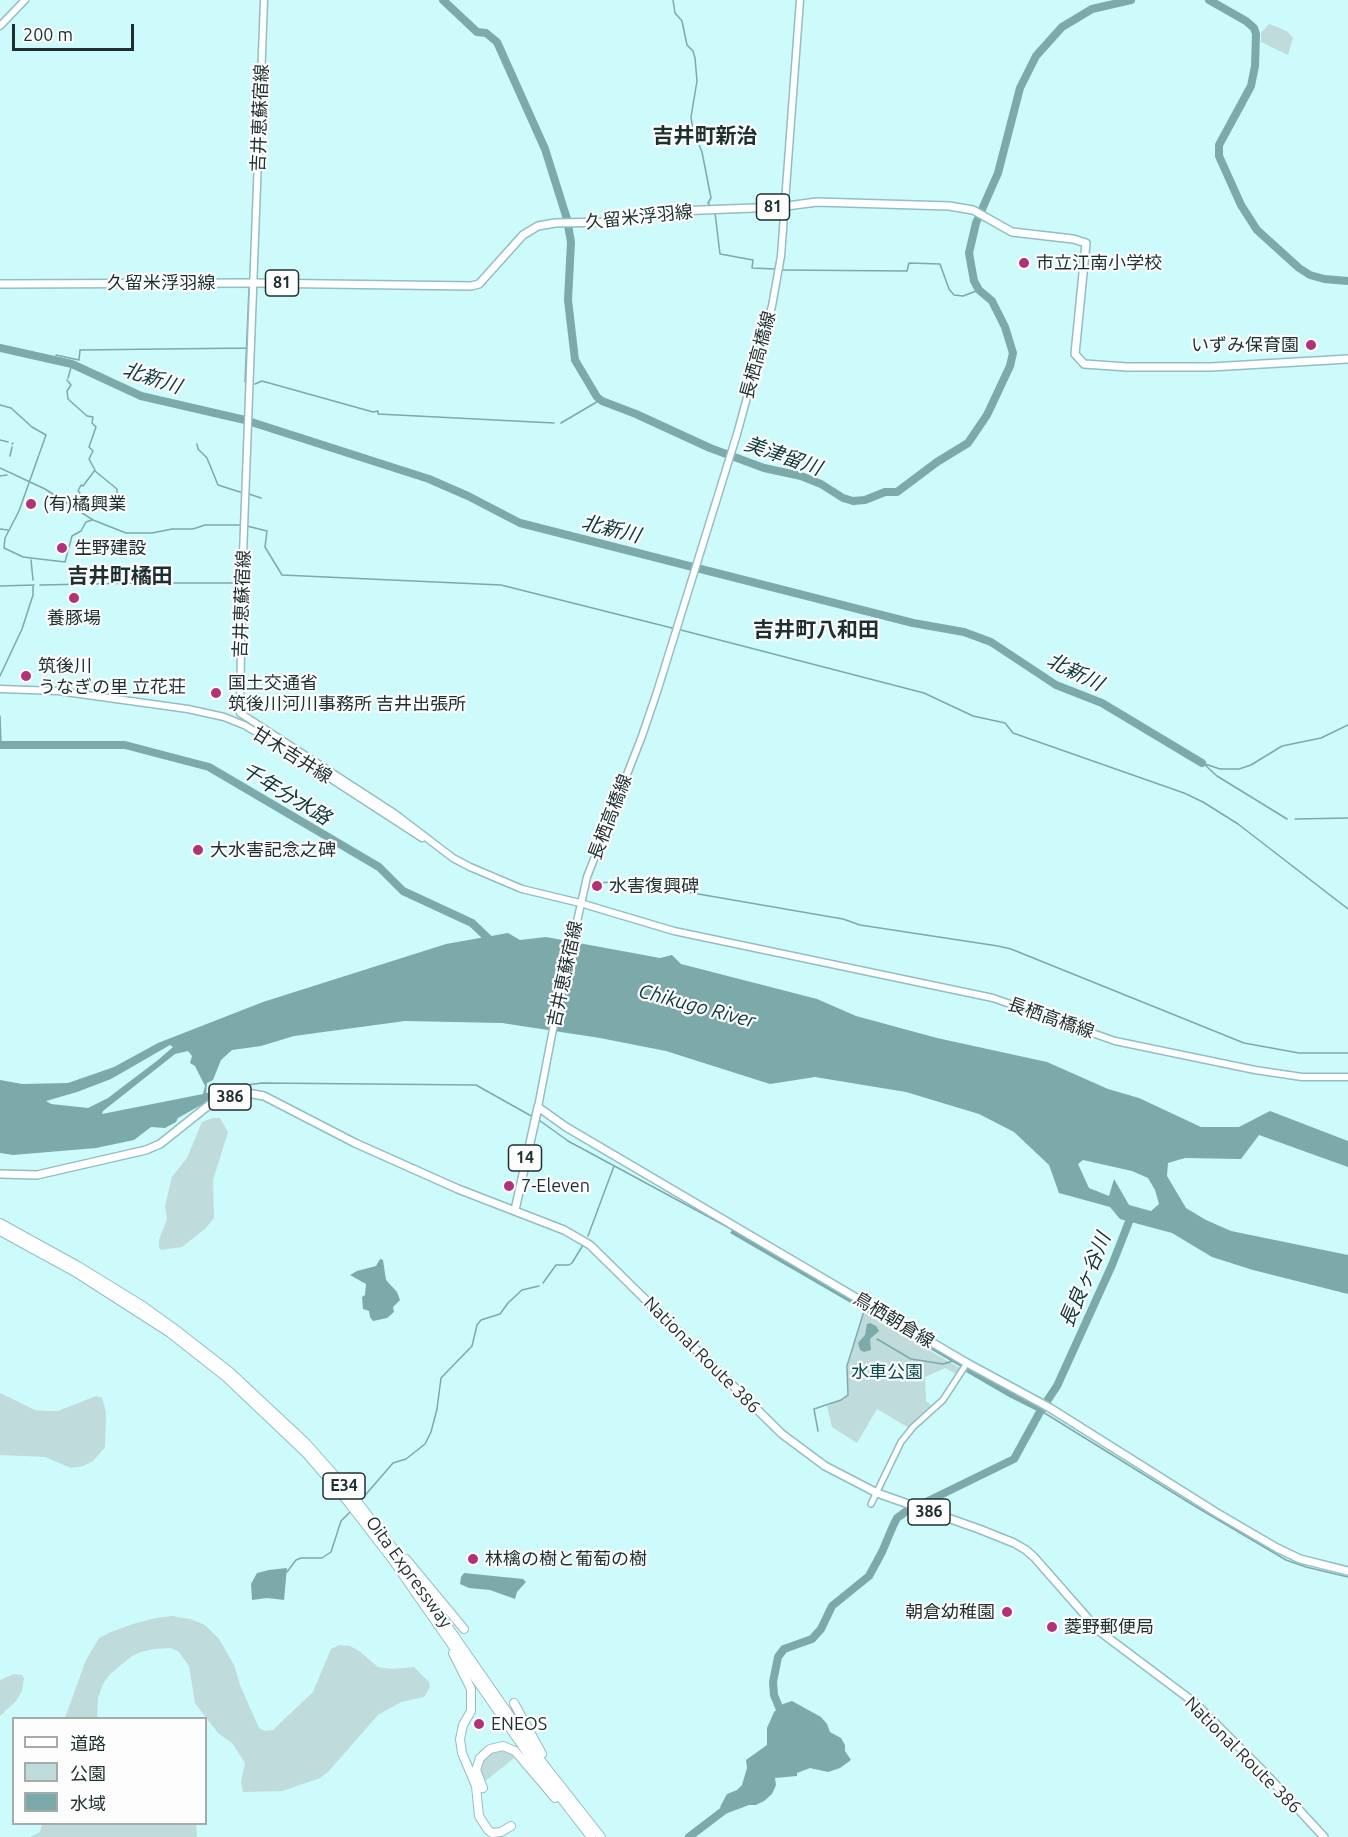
<!DOCTYPE html>
<html>
<head>
<meta charset="utf-8">
<style>
  body { margin:0 }
  #map { position:relative; width:1348px; height:1837px; overflow:hidden; background:#cdfafa; font-family:Ubuntu,"Noto Sans JP",sans-serif }
  canvas { display:block }
  .legend { position:absolute; left:12px; top:1717px; width:195px; height:108px; box-sizing:border-box; background:#fdfdfd; border:2px solid #a4abab; margin:0; padding:8px 10px; list-style:none; font-size:18px; color:#1e2f2f }
  .legend li { display:flex; align-items:center; gap:12px; height:30px }
  .legend b { width:30px; border:2px solid #a4abab }
  .scale { position:absolute; left:12px; top:24px; width:122px; height:27px; box-sizing:border-box; border:3px solid #1e2f2f; border-top:0; padding-left:8px; font-size:18px; line-height:21px; white-space:nowrap; color:#1e2f2f; -webkit-text-stroke:4px #fdfdfd; paint-order:stroke }
</style>
</head>
<body>
<div id="map">
<canvas width="1348" height="1837"></canvas>
<ul class="legend">
<li><b style="height:8px;background:#fff"></b>道路</li>
<li><b style="height:16px;background:#bfdbdb"></b>公園</li>
<li><b style="height:16px;background:#7ca9a9"></b>水域</li>
</ul>
<div class="scale">200 m</div>
</div>
<script>
const c = document.querySelector('canvas').getContext('2d');
c.lineJoin = 'round';
function paint(path, color) {
  c.fillStyle = color;
  c.fill(path, 'evenodd');
}
function poly(rows) {
  const path = new Path2D();
  for (const r of rows) {
    path.moveTo(r[0], r[1]);
    for (let i = 2; i < r.length; i += 2) path.lineTo(r[i], r[i + 1]);
  }
  return path;
}
function trace(path, color, width, dash) {
  c.strokeStyle = color;
  c.lineWidth = width;
  c.lineCap = dash ? 'butt' : 'round';
  c.setLineDash(dash || []);
  c.stroke(path);
}
function label(font, color, halo, rows, align = 'center') {
  c.font = font + ' Ubuntu,"Noto Sans JP",sans-serif';
  c.lineWidth = 4.5;
  c.setLineDash([]);
  c.textBaseline = 'middle';
  c.strokeStyle = halo;
  c.fillStyle = color;
  for (const [text, x, y, turn = 0] of rows) {
    c.save();
    c.translate(x, y);
    c.rotate((+turn || 0) * Math.PI / 180);
    c.textAlign = isNaN(turn) ? turn : align;
    if (halo) c.strokeText(text, 0, 0);
    c.fillText(text, 0, 0);
    c.restore();
  }
}
const green = poly([
  [1269,24,1287,31,1293,38,1288,55,1261,42,1261,33],
  [213,1118,220,1118,228,1132,213,1180,214,1218,205,1229,182,1247,161,1250,159,1247,159,1240,167,1219,165,1206,172,1177,187,1158,202,1122],
  [864,1313,960,1368,956,1374,945,1368,925,1377,926,1401,932,1406,909,1428,877,1409,857,1443,832,1427,827,1406,841,1400,848,1395,848,1366],
  [0,1393,35,1410,46,1411,58,1411,96,1396,102,1398,106,1412,105,1447,93,1461,83,1466,71,1468,45,1457,0,1455],
  [172,1616,190,1619,205,1625,219,1639,234,1665,240,1685,259,1728,265,1731,273,1730,313,1692,331,1649,339,1645,350,1646,359,1651,378,1667,392,1669,414,1667,429,1682,430,1687,424,1697,401,1702,378,1715,328,1772,320,1778,282,1791,243,1792,241,1782,245,1763,232,1743,218,1733,195,1703,189,1666,179,1652,171,1648,153,1649,141,1652,132,1656,110,1674,103,1684,98,1698,97,1718,65,1718,86,1660,99,1638,111,1632,133,1624,156,1618],
  [14,1674,22,1675,24,1678,22,1691,16,1701,0,1716,0,1680],
  [502,1749,509,1751,514,1758,483,1783,479,1772,481,1762,488,1753],
  [42,1824,196,1824,197,1837,30,1837,40,1832]
]);
const water = poly([
  [508,933,520,940,546,937,660,958,672,955,681,964,817,999,856,1016,937,1038,1047,1062,1108,1089,1139,1098,1201,1127,1239,1127,1270,1111,1348,1141,1348,1167,1259,1135,1241,1159,1185,1158,1168,1163,1167,1176,1186,1208,1206,1220,1231,1231,1348,1255,1348,1294,1253,1270,1212,1257,1172,1233,1120,1219,1110,1207,1059,1193,1049,1165,1014,1132,979,1114,906,1092,815,1077,770,1084,666,1051,600,1038,502,1023,405,1021,294,1036,261,1046,232,1050,221,1060,213,1080,207,1083,206,1093,214,1092,217,1096,178,1118,176,1122,165,1128,151,1127,134,1140,96,1148,13,1155,0,1153,0,1080,22,1084,68,1083,114,1067,158,1043,263,1002,446,944],
  [170,1045,173,1047,158,1060,108,1098,88,1108,51,1104,46,1101,77,1092,111,1079],
  [188,1051,192,1056,190,1063,195,1066,205,1086,203,1094,102,1114,103,1111,175,1054],
  [1083,1160,1132,1171,1148,1178,1155,1190,1159,1204,1151,1211,1129,1205,1114,1179,1109,1196,1089,1188,1078,1164],
  [734,1228,846,1296,963,1364,961,1367,730,1233],
  [380,1259,383,1260,386,1280,397,1292,400,1300,393,1307,394,1312,387,1318,373,1321,370,1317,369,1311,363,1309,362,1297,365,1295,366,1284,350,1275,357,1271,376,1266],
  [870,1323,876,1326,879,1331,870,1339,871,1350,864,1352,860,1350,858,1343,865,1335,867,1324],
  [968,1368,1041,1407,1047,1410,1043,1414,1009,1397,966,1372],
  [287,1568,284,1600,267,1598,252,1600,251,1584,257,1573,269,1570],
  [464,1573,523,1579,526,1582,517,1592,515,1599,490,1590,469,1588,460,1584,461,1577],
  [792,1701,821,1717,827,1724,830,1732,841,1738,845,1745,845,1751,851,1760,840,1768,828,1772,810,1768,797,1773,797,1776,775,1778,776,1785,772,1794,764,1801,756,1805,749,1805,725,1814,720,1807,727,1794,737,1790,742,1785,747,1768,746,1760,767,1745,767,1728,774,1712,783,1704]
]);
const stream = poly([
  [673,0,675,13,682,21,687,45,693,51,695,58,697,81,691,117,693,130,702,152,711,198,708,203,711,207],
  [715,213,720,254,753,260,752,268,776,269],
  [781,270,907,271,909,263,940,264,949,289,954,295,963,296,979,290],
  [56,355,79,360,80,350,247,348],
  [55,360,55,359],
  [68,378,72,364],
  [67,380,71,385,67,391,68,399,87,416,93,417,92,423,96,427,89,447,93,451,89,459,95,470,83,486,81,485,78,491,80,493,73,505],
  [245,382,249,289],
  [255,384,262,381,373,412,378,411,378,414,554,423],
  [0,405,11,408,32,427,46,435,19,511,5,538,4,548,23,557,65,562,72,536,81,531,86,522,92,520],
  [561,423,600,400],
  [0,440,8,442],
  [12,444,13,443],
  [197,444,198,449,207,458,218,485,243,493],
  [10,456,12,447],
  [0,468,45,489,93,520,126,533,152,533,172,529,193,529,205,525,242,525],
  [95,471,117,489,117,493],
  [0,476,7,475],
  [249,494,261,498],
  [109,502,113,497],
  [247,526,267,531,265,547,282,575,501,585,672,628],
  [0,529,8,530],
  [31,560,33,580],
  [143,583,239,583],
  [40,585,140,583],
  [0,586,34,585],
  [681,630,924,693,973,716,1005,723,1013,733,1184,793,1203,802,1238,824,1348,909],
  [0,676,22,629,33,595,33,586],
  [0,716,1,745],
  [1202,763,1220,769,1239,769,1251,765,1282,746,1321,738,1348,725],
  [1205,765,1217,776,1287,819],
  [1295,819,1348,818],
  [591,886,600,883,623,881,843,919,860,925,998,946,1011,949,1244,1043,1299,1053,1348,1053],
  [218,1094,247,1085,262,1083,476,1085,533,1117],
  [539,1120,568,1141,733,1230],
  [588,1236,614,1166],
  [543,1283,556,1265,569,1265,572,1263,583,1245],
  [877,1339,911,1359,943,1364,953,1361],
  [1043,1412,1193,1505,1286,1560,1306,1567,1348,1577],
  [818,1431,814,1409,841,1400,848,1395,847,1366,864,1311],
  [361,1500,393,1463,406,1459,425,1444,431,1432,437,1409,441,1378,472,1346,477,1325,481,1320,500,1314,508,1303,522,1290,539,1286],
  [287,1572,296,1560,301,1558,322,1558,331,1552,341,1521,352,1510]
]);
const river = poly([
  [443,0,477,32,486,33,497,42,545,149,567,219,571,242,568,300,575,360,597,397,602,401,636,414,710,448,764,468,801,476,821,484,843,498,853,501,865,500,885,492,897,492,937,462,968,443,987,415,1010,366,1013,353,1005,327,992,301,979,290,974,281,969,253,976,223,998,173,1020,88,1036,56,1062,27,1092,9,1131,0],
  [1209,0,1246,21,1254,28,1256,34,1255,66,1251,86,1219,145,1219,156,1241,205,1257,230,1299,268,1310,275,1324,279,1348,281],
  [0,348,72,364,141,396,245,420,429,479,468,496,520,523,913,623,964,632,991,642,1056,685,1102,703,1202,763],
  [0,745,125,745,209,767,379,867,403,891,472,923,493,943],
  [924,1503,1014,1459,1041,1410,1057,1386,1112,1265,1132,1214],
  [780,1716,781,1712,774,1695,773,1682,778,1657,784,1649,812,1639,821,1629,832,1606,869,1576,882,1552,893,1526,897,1518,908,1510],
  [689,1837,731,1805]
]);
const tertiary = poly([
  [871,1504,901,1442,913,1427,943,1400,967,1363]
]);
const secondary = poly([
  [264,0,242,581,240,713,394,813,453,858,470,867,522,889,580,903,674,931,993,998,1115,1041,1255,1070,1302,1077,1348,1077],
  [0,26,25,0],
  [0,689,58,691,188,709,224,717,244,725,288,751,422,838],
  [538,1107,553,1029,587,877,642,736,657,692,737,434,772,306,781,256,800,0]
]);
const primary = poly([
  [0,284,254,283,471,286,479,284,523,235,538,226,555,223,616,222,677,211,779,207,817,202,949,206,973,210,1012,232,1073,239,1086,243,1075,354,1084,364,1127,367,1211,367,1348,359],
  [515,1210,538,1107,566,1127,967,1363,1050,1408,1217,1513,1277,1548,1300,1559,1348,1571]
]);
const trunk = poly([
  [0,1174,37,1175,146,1150,160,1144,209,1105,226,1098,247,1093,264,1096,355,1143,458,1189,564,1230,590,1245,782,1434,825,1466,877,1493,979,1529,1014,1543,1026,1550,1034,1557,1099,1631,1195,1703,1262,1770,1324,1837]
]);
const motorway = poly([
  [0,1223,78,1266,143,1306,175,1329,230,1372,306,1443,353,1496,396,1552,542,1762,601,1837],
  [0,1231,75,1272,170,1333,226,1377,306,1453,348,1502,392,1559,537,1767,591,1837],
  [406,1559,464,1629],
  [453,1653,471,1689,471,1711,463,1725,460,1739,462,1753,476,1786,479,1816,488,1830,492,1833,501,1832,511,1826],
  [514,1703,542,1754],
  [483,1788,476,1770,480,1758,490,1749,503,1746,515,1751,555,1798]
]);
const markers = [
  [1024,263,6,"#b4317a"],
  [1311,345,6,"#b4317a"],
  [31,504,6,"#b4317a"],
  [62,548,6,"#b4317a"],
  [74,598,6,"#b4317a"],
  [26,676,6,"#b4317a"],
  [216,693,6,"#b4317a"],
  [198,850,6,"#b4317a"],
  [597,886,6,"#b4317a"],
  [509,1186,6,"#b4317a"],
  [473,1559,6,"#b4317a"],
  [1007,1612,6,"#b4317a"],
  [1052,1627,6,"#b4317a"],
  [479,1724,6,"#b4317a"]
];
const shields = [
  [773,207,33],
  [282,283,33],
  [230,1097,42],
  [525,1158,33],
  [344,1486,42],
  [929,1512,42]
];
const shieldNames = [
  ["81",773,207],
  ["81",282,283],
  ["386",230,1097],
  ["14",525,1158],
  ["E34",344,1486],
  ["386",929,1512]
];
const streetNames = [
  ["吉井恵蘇宿線",260,118,-88],
  ["久留米浮羽線",639,217,-6],
  ["久留米浮羽線",161,283],
  ["長栖高橋線",758,355,-75],
  ["吉井恵蘇宿線",242,604,-88],
  ["甘木吉井線",292,755,32],
  ["長栖高橋線",610,817,-69],
  ["吉井恵蘇宿線",565,974,-78],
  ["長栖高橋線",1051,1018,19],
  ["鳥栖朝倉線",894,1320,31],
  ["National Route 386",702,1355,45],
  ["Oita Expressway",409,1572,54],
  ["National Route 386",1243,1755,45]
];
const poiNames = [
  ["市立江南小学校",1036,263],
  ["いずみ保育園",1299,345,"right"],
  ["(有)橘興業",43,504],
  ["生野建設",74,548],
  ["養豚場",74,618,"center"],
  ["筑後川",38,666],
  ["うなぎの里 立花荘",38,687],
  ["国土交通省",228,683],
  ["筑後川河川事務所 吉井出張所",228,704],
  ["大水害記念之碑",210,850],
  ["水害復興碑",609,886],
  ["7-Eleven",521,1186],
  ["林檎の樹と葡萄の樹",485,1559],
  ["朝倉幼稚園",995,1612,"right"],
  ["菱野郵便局",1064,1627],
  ["ENEOS",491,1724]
];
const parkNames = [
  ["水車公園",887,1372]
];
const waterNames = [
  ["北新川",152,378,18],
  ["美津留川",783,456,19],
  ["北新川",611,529,14],
  ["北新川",1075,672,26],
  ["千年分水路",286,794,31],
  ["Chikugo River",697,1006,15],
  ["長良ヶ谷川",1085,1280,-67]
];
const quarterNames = [
  ["吉井町新治",705,136],
  ["吉井町橘田",120,576],
  ["吉井町八和田",816,630]
];
paint(green, '#bfdbdb');
paint(water, '#7ca9a9');
trace(stream, '#7ca9a9', 1.5);
trace(river, '#7ca9a9', 8);
trace(tertiary, '#93bebf', 8);
trace(secondary, '#93bebf', 9);
trace(primary, '#93bebf', 10);
trace(trunk, '#93bebf', 10);
trace(motorway, '#93bebf', 10);
trace(tertiary, '#fff', 5);
trace(secondary, '#fff', 6);
trace(primary, '#fff', 7);
trace(trunk, '#fff', 7);
trace(motorway, '#fff', 8);
for (const [x, y, r, color] of markers) {
  const dot = new Path2D();
  dot.arc(x, y, r, 0, 2 * Math.PI);
  c.fillStyle = color;
  c.fill(dot);
  trace(dot, '#fdfdfd', 2);
}
for (const [x, y, w] of shields) {
  const box = new Path2D();
  box.roundRect(x - w / 2, y - 13, w, 26, 4.5);
  c.fillStyle = '#fdfdfd';
  c.fill(box);
  trace(box, '#1e2f2f', 1.5);
}
label('bold 16px', '#1e2f2f', null, shieldNames);
label('18px', '#1e2f2f', '#fdfdfd', streetNames);
label('18px', '#1e2f2f', '#fdfdfd', poiNames, 'left');
label('18px', '#064c4e', '#fdfdfd', parkNames);
label('italic 20px', '#0d393a', '#fdfdfd', waterNames);
label('bold 21px', '#1e2f2f', '#fdfdfd', quarterNames);
</script>
</body>
</html>
